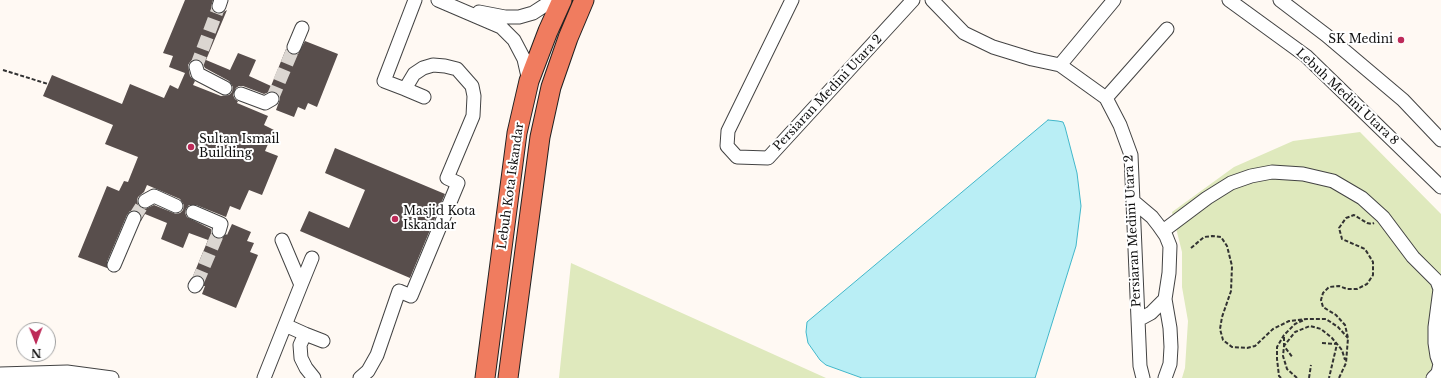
<!DOCTYPE html>
<html>
<head>
<meta charset="utf-8">
<style>
  body { margin:0 }
  #map { position:relative; width:1441px; height:378px; overflow:hidden; background:#fff9f3; font-family:"Libre Baskerville",serif }
  canvas { display:block }
  .north { position:absolute; left:16px; top:322px; width:40px; height:40px; box-sizing:border-box; background:#fff; border:1px solid #9f9f9f; border-radius:50%; rotate:179deg; font-size:11px; font-weight:700; line-height:16px; text-align:center; color:#101010 }
  .north::after { content:''; display:block; margin:auto; width:14px; height:18px; background:#bd2a58; clip-path:polygon(50% 0,100% 100%,50% 72%,0 100%) }
</style>
</head>
<body>
<div id="map">
<canvas width="1441" height="378"></canvas>
<div class="north">N</div>
</div>
<script>
const c = document.querySelector('canvas').getContext('2d');
c.lineJoin = 'round';
function paint(path, color) {
  c.fillStyle = color;
  c.fill(path, 'evenodd');
}
function poly(rows) {
  const path = new Path2D();
  for (const r of rows) {
    path.moveTo(r[0], r[1]);
    for (let i = 2; i < r.length; i += 2) path.lineTo(r[i], r[i + 1]);
  }
  return path;
}
function trace(path, color, width, dash) {
  c.strokeStyle = color;
  c.lineWidth = width;
  c.lineCap = dash ? 'butt' : 'round';
  c.setLineDash(dash || []);
  c.stroke(path);
}
function label(font, color, halo, rows, align = 'center') {
  c.font = font + ' "Libre Baskerville",serif';
  c.lineWidth = 4;
  c.setLineDash([]);
  c.textBaseline = 'middle';
  c.strokeStyle = halo;
  c.fillStyle = color;
  for (const [text, x, y, turn = 0] of rows) {
    c.save();
    c.translate(x, y);
    c.rotate((+turn || 0) * Math.PI / 180);
    c.textAlign = isNaN(turn) ? turn : align;
    if (halo) c.strokeText(text, 0, 0);
    c.fillText(text, 0, 0);
    c.restore();
  }
}
const green = poly([
  [1360,132,1441,214,1441,378,1182,378,1185,368,1188,321,1182,287,1182,252,1172,212,1234,167,1293,141],
  [571,263,826,378,559,378]
]);
const water = poly([
  [1048,120,1058,121,1063,122,1065,127,1077,173,1081,206,1076,246,1035,378,862,378,826,365,820,360,808,343,806,332,807,322,1048,120]
]);
const building = poly([
  [185,0,213,0,211,7,213,12,220,14,227,10,206,60,230,70,238,53,256,60,249,76,271,86,286,49,291,54,298,54,305,41,338,54,317,107,308,103,305,110,298,107,294,117,276,110,280,99,279,95,276,92,272,91,264,94,243,86,239,86,236,88,233,95,235,99,238,101,237,103,268,116,264,125,274,130,265,151,278,156,262,195,249,190,240,210,230,206,226,217,196,205,189,205,186,209,185,213,187,217,211,229,211,233,216,239,221,239,226,234,227,235,232,224,251,232,247,241,254,243,250,252,258,255,236,308,202,294,205,286,204,286,204,280,201,276,197,275,193,276,208,240,189,233,183,248,161,239,167,223,145,214,141,221,141,214,137,211,130,211,127,215,107,262,107,268,78,257,107,186,119,191,124,181,128,182,138,157,105,144,113,125,43,96,52,75,122,104,130,84,164,98,170,85,178,89,185,73,169,67,173,56,163,53],
  [193,59,198,59,201,61,205,68,229,81,233,87,232,92,229,95,221,96,193,85,195,81,190,76,188,65,190,62],
  [147,185,180,199,184,205,183,210,180,213,176,214,154,205,145,209,141,208,138,205,137,200,138,197,144,192],
  [335,148,445,194,410,278,300,231,309,211,349,228,365,190,325,173]
]);
const minorTunnel = poly([
  [196,67,219,6],
  [272,99,294,47],
  [134,218,145,201],
  [197,283,219,231]
]);
const path = poly([
  [3,70,48,84],
  [1191,248,1204,237,1212,236,1221,237,1227,246,1232,266,1231,291,1222,317,1220,329,1223,340,1232,347,1247,348,1255,346,1273,329,1289,321,1307,319,1326,319,1338,327,1348,338],
  [1284,337,1284,346,1293,358],
  [1322,343,1337,344,1329,378],
  [1281,378,1279,376,1277,359,1277,347,1284,335,1295,324,1304,320],
  [1297,378,1287,369,1283,356,1284,346,1295,332,1310,326,1321,329,1332,338,1342,350,1345,360],
  [1309,378,1311,365],
  [1339,378,1346,363,1348,338,1345,325,1336,315,1323,307,1321,300,1323,293,1329,287,1339,286,1347,289,1357,289,1367,284,1373,275,1373,262,1365,249,1342,239,1339,228,1346,218,1354,215,1367,223,1372,224,1374,223]
]);
const minor = poly([
  [438,0,501,27,514,40,524,59,529,81],
  [792,0,728,131,727,146,737,157,768,158,913,0],
  [932,0,964,33,993,47,1032,59,1060,65,1106,98,1120,125,1131,155,1140,366,1143,378],
  [1229,0,1306,56,1441,187],
  [1280,0,1326,35,1403,100,1441,140],
  [219,6,221,0],
  [479,12,505,17,519,17,533,13,553,0],
  [294,47,302,28],
  [1060,65,1114,0],
  [196,67,198,74,225,88],
  [405,89,424,97],
  [241,94,265,103,272,99],
  [1106,98,1167,29],
  [145,201,154,196,176,206],
  [1133,201,1152,217,1159,226,1166,236,1170,246,1169,273,1165,299,1170,328,1171,347,1170,364,1165,378],
  [193,212,221,224,219,231],
  [1163,231,1207,198,1231,183,1251,176,1272,172,1303,174,1333,181,1362,198,1383,217,1413,257,1437,281,1440,289,1435,327,1435,343,1437,356,1440,364,1438,373,1433,378],
  [114,265,134,218],
  [301,285,312,258],
  [195,286,197,283],
  [1138,320,1151,313,1165,299],
  [285,325,305,334,300,345,301,358,306,368,314,378],
  [305,334,323,341],
  [0,374,67,372,112,378],
  [264,378,301,285,282,240],
  [360,378,368,371,377,355,399,291,411,296,458,183,447,178,473,116,474,96,472,86,457,69,445,66,433,65,423,68,414,74,405,89,384,81,415,0]
]);
const highway = poly([
  [485,378,517,133,529,81,548,31,562,0],
  [508,378,540,137,551,87,568,38,584,0]
]);
const markers = [
  [1401,40,4,"#bd2a58"],
  [191,147,4,"#bd2a58"],
  [395,219,4,"#bd2a58"]
];
const poiNames = [
  ["SK Medini",1393,40,"right"],
  ["Sultan Ismail",199,140],
  ["Building",199,154],
  ["Masjid Kota",403,212],
  ["Iskandar",403,226]
];
const streetNames = [
  ["Persiaran Medini Utara 2",828,93,-47],
  ["Lebuh Medini Utara 8",1347,97,43],
  ["Lebuh Kota Iskandar",511,186,-82],
  ["Persiaran Medini Utara 2",1133,231,-93]
];
paint(green, '#dfe9bd');
paint(water, '#b9eef5');
trace(water, '#42b7ca', 1);
paint(building, '#584e4c');
trace(minorTunnel, '#dbd6d1', 13, [13, 6]);
trace(minor, '#434343', 15);
trace(highway, '#212121', 21);
trace(path, '#323232', 2, [4, 2]);
trace(minor, '#fff', 13);
trace(highway, '#f07c5f', 19);
for (const [x, y, r, color] of markers) {
  const dot = new Path2D();
  dot.arc(x, y, r, 0, 2 * Math.PI);
  c.fillStyle = color;
  c.fill(dot);
  trace(dot, '#fff', 1.5);
}
label('12px', '#101010', '#fff', poiNames, 'left');
label('12px', '#101010', '#fff', streetNames);
</script>
</body>
</html>
